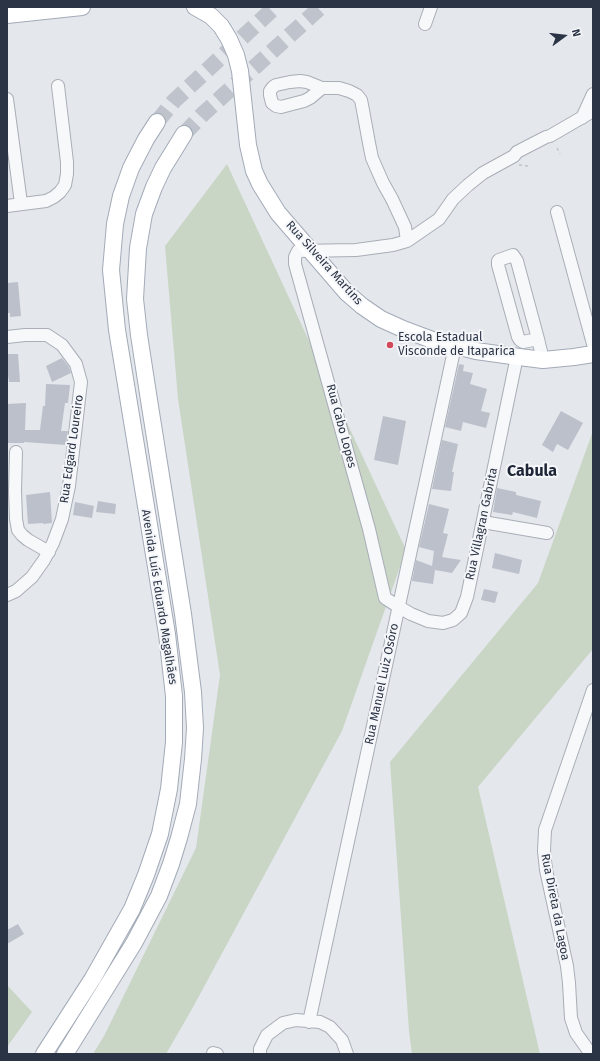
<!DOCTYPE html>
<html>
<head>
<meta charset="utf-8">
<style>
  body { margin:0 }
  #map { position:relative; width:600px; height:1061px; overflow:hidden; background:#e4e7ec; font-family:"Fira Sans",sans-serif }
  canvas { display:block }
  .frame { position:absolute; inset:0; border:8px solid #2b3445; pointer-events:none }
  .north { position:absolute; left:544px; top:16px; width:40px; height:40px; -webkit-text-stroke:3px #f4f6f9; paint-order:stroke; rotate:75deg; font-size:11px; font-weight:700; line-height:16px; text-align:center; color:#2b3445 }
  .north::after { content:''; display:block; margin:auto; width:14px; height:18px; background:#2b3445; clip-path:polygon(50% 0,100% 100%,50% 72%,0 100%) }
</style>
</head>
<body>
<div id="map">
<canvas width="600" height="1061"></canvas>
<div class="frame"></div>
<div class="north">N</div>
</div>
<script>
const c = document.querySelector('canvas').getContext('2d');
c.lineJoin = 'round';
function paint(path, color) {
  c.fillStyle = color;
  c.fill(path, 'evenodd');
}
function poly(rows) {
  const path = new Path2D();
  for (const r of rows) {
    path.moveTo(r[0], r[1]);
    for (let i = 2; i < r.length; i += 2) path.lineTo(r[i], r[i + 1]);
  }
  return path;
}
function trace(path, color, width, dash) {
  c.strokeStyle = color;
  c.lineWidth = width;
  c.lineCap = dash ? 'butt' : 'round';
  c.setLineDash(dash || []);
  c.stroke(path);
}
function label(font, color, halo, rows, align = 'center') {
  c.font = font + ' "Fira Sans",sans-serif';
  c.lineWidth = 4;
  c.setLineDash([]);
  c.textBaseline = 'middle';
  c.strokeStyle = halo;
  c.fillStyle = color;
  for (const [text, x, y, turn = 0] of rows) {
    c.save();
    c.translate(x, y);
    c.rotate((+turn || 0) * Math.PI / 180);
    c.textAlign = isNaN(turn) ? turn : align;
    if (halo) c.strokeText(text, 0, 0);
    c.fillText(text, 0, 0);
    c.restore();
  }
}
const green = poly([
  [227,164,406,550,342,731,192,1009,166,1054,93,1054,104,1036,196,848,220,675,178,399,165,246],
  [593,431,593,649,478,787,540,1054,412,1054,409,1031,390,762,538,583],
  [7,985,32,1012,7,1047]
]);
const building = poly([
  [18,282,21,316,10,317,10,313,7,313,7,283],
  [8,354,18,354,20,382,9,382,8,375,7,375],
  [62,358,69,367,71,373,52,382,46,366],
  [459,364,464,365,463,371,473,373,470,384,487,389,481,411,490,413,486,428,463,422,461,431,445,427],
  [46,384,70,385,68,403,65,403,61,431,68,431,66,445,24,442,24,443,7,443,7,404,26,403,25,430,40,430,43,406,45,406],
  [561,411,583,423,568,450,557,444,553,452,542,445],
  [383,416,406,421,398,465,374,460],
  [442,440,458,444,452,472,454,472,451,491,432,489],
  [497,488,516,492,516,495,541,501,537,518,513,512,512,515,493,512],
  [50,492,52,523,43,524,43,523,28,524,26,495],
  [98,501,116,504,115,514,96,512],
  [75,502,94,506,92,518,73,515],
  [429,504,449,509,443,533,448,534,442,557,461,560,452,573,435,570,433,584,412,581,416,560,432,566,434,551,419,547],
  [495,553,522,560,519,574,492,568],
  [484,589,498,592,495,603,481,600],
  [18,924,24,934,7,944,7,930]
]);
const majorTunnel = poly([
  [157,122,174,101,275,7],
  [184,134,203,114,321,7]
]);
const path = poly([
  [557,148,560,154],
  [519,165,528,166]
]);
const minor = poly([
  [425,24,431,7],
  [322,88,310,98,304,101,281,107,276,106,272,103,270,95,270,91,273,87,276,85,290,82,300,81,307,82,322,88,339,88,349,91,357,95,361,100,362,105,369,143,372,158,383,183,392,199,405,227,407,241],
  [7,99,21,203],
  [582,118,593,94],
  [7,206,46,201,54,197,60,192,65,185,67,174,67,162,58,86],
  [557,212,593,344],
  [7,337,25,335,47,335,62,345,76,364,81,382,69,486,62,519,53,543,44,560,32,577,16,591,7,595],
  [538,339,523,342,520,340,518,337,498,265,498,261,499,260,513,255,517,261,538,339,543,360],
  [515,366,467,597,461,613,453,620,443,623,428,621,411,614,399,607,385,598,369,529,295,264,295,257,298,251,356,250,393,245,407,241,439,219,453,199,468,185,483,173,514,156,517,152,546,137,550,136,593,111],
  [16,452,15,491,16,519,18,530,22,535,28,540,49,552],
  [483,522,547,533],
  [309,1022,455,346],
  [213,1054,213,1053,217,1054],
  [260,1054,260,1049,267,1035,283,1023,296,1020,320,1022,330,1027,342,1040,347,1054],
  [592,1054,588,1050,576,1033,571,1018,569,983,567,966,546,870,544,851,545,830,593,690]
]);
const major = poly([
  [195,7,211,16,221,26,229,39,236,55,240,71,248,145,254,171,260,184,278,213,347,293,362,306,381,319,403,329,435,341,476,351,519,357,543,360,574,357,593,354],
  [7,15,82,7],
  [44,1054,93,978,132,909,146,875,160,834,169,789,174,742,174,696,167,634,117,330,111,270,115,224,121,196,131,168,146,139,157,122],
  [65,1054,134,943,159,896,171,864,179,838,188,804,193,759,195,728,193,692,183,614,149,400,139,335,135,299,138,248,144,214,154,187,163,168,184,134]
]);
const markers = [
  [390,345,4,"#d1495b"]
];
const streetNames = [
  ["Rua Silveira Martins",324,263,48],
  ["Rua Cabo Lopes",341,426,75],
  ["Rua Edgard Loureiro",72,449,-82],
  ["Rua Villagran Gabrita",482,524,-78],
  ["Avenida Luís Eduardo Magalhães",159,597,81],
  ["Rua Manuel Luiz Osóro",382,684,-78],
  ["Rua Direta da Lagoa",555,907,79]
];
const poiNames = [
  ["Escola Estadual",398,338],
  ["Visconde de Itaparica",398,352]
];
const districtNames = [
  ["Cabula",532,472]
];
paint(green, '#c9d6c5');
paint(building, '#bbc0ca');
trace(majorTunnel, '#bfc3cb', 16, [16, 8]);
trace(minor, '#a9aeb7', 14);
trace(major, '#a3abb8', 18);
trace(path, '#c2c5cb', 1.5, [3, 3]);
trace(minor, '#f7f8fa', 12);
trace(major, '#fff', 16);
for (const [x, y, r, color] of markers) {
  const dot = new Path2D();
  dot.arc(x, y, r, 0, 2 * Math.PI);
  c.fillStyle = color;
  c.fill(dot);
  trace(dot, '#f4f6f9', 1.5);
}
label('12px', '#2b3445', '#f4f6f9', streetNames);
label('12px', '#2b3445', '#f4f6f9', poiNames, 'left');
label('bold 16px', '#1d2536', '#f4f6f9', districtNames);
</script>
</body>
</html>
